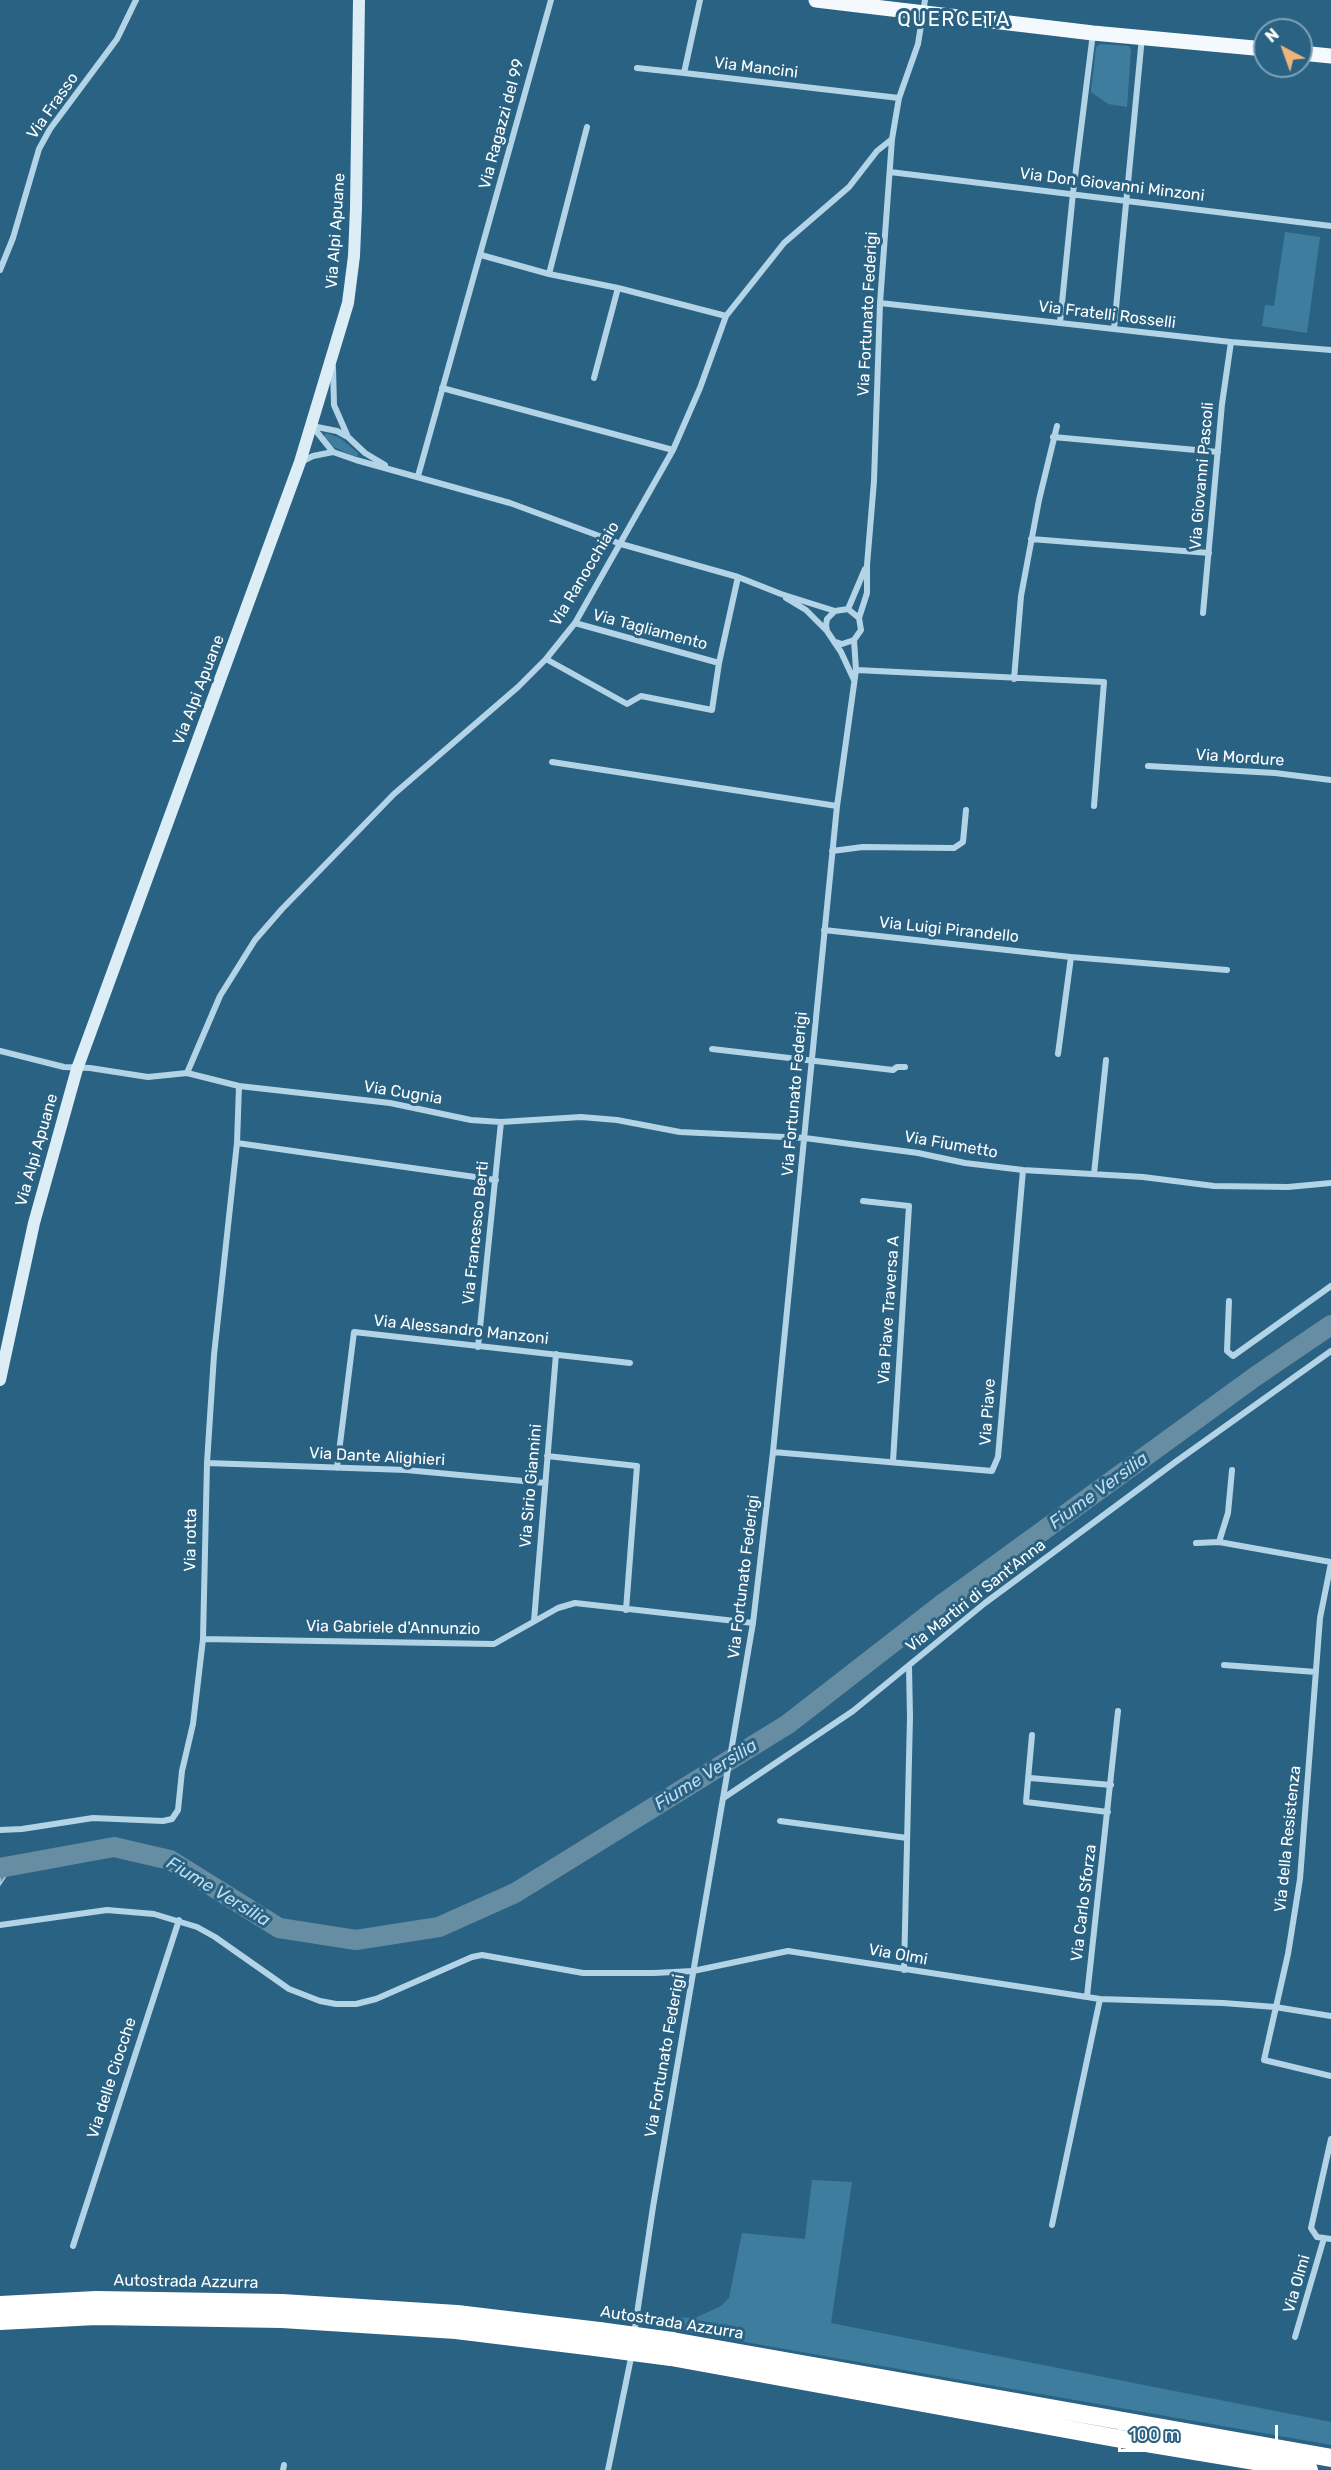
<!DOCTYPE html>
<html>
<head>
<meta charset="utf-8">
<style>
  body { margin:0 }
  #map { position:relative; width:1331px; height:2470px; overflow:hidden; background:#2a6283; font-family:Rubik,sans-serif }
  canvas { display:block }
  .north { position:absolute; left:1253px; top:18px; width:60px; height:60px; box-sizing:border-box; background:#2a6283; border:2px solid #7fa1b5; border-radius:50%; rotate:319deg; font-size:16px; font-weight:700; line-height:24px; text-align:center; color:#fff }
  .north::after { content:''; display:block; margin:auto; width:21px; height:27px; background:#edb57b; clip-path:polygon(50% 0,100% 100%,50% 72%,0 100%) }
  .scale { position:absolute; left:1118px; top:2425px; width:160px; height:27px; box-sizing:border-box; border:3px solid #fff; border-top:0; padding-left:8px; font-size:18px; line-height:21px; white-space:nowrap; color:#fff; -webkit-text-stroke:4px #2a6283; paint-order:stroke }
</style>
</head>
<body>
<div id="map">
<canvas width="1331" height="2470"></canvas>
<div class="north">N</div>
<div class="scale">100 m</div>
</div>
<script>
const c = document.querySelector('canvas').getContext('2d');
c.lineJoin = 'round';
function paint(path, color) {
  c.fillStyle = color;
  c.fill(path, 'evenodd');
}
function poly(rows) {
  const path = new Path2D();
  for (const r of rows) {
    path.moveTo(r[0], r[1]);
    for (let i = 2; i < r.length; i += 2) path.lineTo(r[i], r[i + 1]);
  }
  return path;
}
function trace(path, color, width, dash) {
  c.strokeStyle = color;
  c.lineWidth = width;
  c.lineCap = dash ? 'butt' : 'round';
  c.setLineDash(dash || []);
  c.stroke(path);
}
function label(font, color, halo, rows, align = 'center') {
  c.font = font + ' Rubik,sans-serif';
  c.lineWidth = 6;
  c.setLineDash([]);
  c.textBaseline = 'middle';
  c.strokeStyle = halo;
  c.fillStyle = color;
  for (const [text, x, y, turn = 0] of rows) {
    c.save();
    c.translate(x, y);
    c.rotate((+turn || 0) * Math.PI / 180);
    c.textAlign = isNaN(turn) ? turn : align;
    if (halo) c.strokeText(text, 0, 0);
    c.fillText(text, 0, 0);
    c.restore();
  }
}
const green = poly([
  [1100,44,1129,46,1131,51,1127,107,1108,104,1091,92,1096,47],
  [1285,232,1320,237,1307,333,1262,326,1265,305,1274,306],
  [326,433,340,438,358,453,358,456,355,457,334,447,324,436],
  [812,2180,852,2182,831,2323,1331,2422,1331,2445,654,2326,664,2317,695,2318,721,2306,729,2298,742,2233,805,2239]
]);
const water = poly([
  [0,1860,15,1862,0,1885,0,1860]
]);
const river = poly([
  [0,1868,114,1847,170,1860,279,1928,356,1940,439,1927,515,1893,788,1724,945,1602,1256,1376,1331,1325]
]);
const street = poly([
  [700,0,684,73,899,98],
  [637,68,684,73],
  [890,172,1331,226],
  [481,255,549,274,618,288,726,316],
  [0,270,13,238,39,149,50,129,117,39,136,0],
  [549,274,587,127],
  [880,303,1231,342,1331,350],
  [1060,323,1073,193,1093,33],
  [1114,329,1142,37],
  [333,367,334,405,348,437,365,453,385,465],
  [594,378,618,288],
  [442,388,673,450],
  [312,426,333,452,356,460,510,503,621,544,738,577,781,594,835,611],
  [312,426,337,431,348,437],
  [1053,437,1218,452],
  [301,462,313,456,333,452],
  [418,476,551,0],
  [1031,539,1209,553],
  [786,598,806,610,827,631],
  [848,609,865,569],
  [1203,613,1222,404,1231,342],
  [859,618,867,593,867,565,874,481,880,303,892,139,899,98,918,44,925,0],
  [575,623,719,663],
  [836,642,842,644,854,640,861,630,859,618,848,609,835,611,827,619,826,625,827,631,841,652,854,680],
  [546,659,627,704,641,696,712,710,719,663,738,577],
  [856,670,1104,682,1094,806],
  [1014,679,1021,596,1039,500,1057,426],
  [552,762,837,806],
  [1148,766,1275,773,1331,780],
  [832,851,863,847,954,848,963,842,966,810],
  [824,930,1071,957,1227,970],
  [712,1049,893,1070,897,1067,905,1067],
  [0,1051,64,1067,90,1068,148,1077,187,1073,239,1086,390,1103,471,1120,501,1122,581,1117,617,1120,680,1132,805,1138,918,1153,965,1163,1023,1170,1143,1177,1214,1186,1288,1187,1331,1183],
  [1058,1054,1071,957],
  [187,1073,220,996,255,940,282,909,394,794,518,687,546,659,575,623,673,450,700,388,726,316,784,243,849,187,877,151,892,139],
  [237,1143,496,1180],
  [1094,1174,1106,1060],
  [863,1201,909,1206,893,1461],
  [1229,1301,1227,1351,1233,1356,1331,1286],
  [478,1347,501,1122],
  [773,1452,992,1471,998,1457,1023,1170],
  [547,1456,637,1466,626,1610],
  [207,1463,406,1470,545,1483],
  [337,1468,354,1332,630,1363],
  [1219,1542,1228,1513,1232,1470],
  [1196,1543,1219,1542,1331,1562],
  [1331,1563,1320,1618,1300,1879,1288,1954,1264,2060,1331,2076],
  [534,1621,556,1354],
  [203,1639,494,1644,558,1608,575,1603,753,1623],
  [1224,1665,1316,1672],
  [1032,1735,1026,1802,1108,1812],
  [1030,1778,1111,1785],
  [725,1797,853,1711,985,1603,1174,1463,1331,1351],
  [780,1821,907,1838],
  [0,1830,22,1829,93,1818,163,1821,172,1819,178,1810,182,1771,193,1724,203,1639,207,1463,214,1355,237,1143,239,1086],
  [0,1925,107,1910,154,1914,197,1927,215,1937,289,1989,320,2001,336,2004,356,2004,376,1999,472,1957,482,1955,583,1973,654,1973,693,1971,788,1951,1100,1999,1223,2003,1275,2007,1331,2016],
  [904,1970,910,1717,909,1666],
  [1087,1996,1118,1711],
  [1331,2139,1311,2228,1317,2237,1331,2239],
  [1052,2225,1100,1999],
  [73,2246,179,1920],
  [634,2334,653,2207,753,1623,773,1452,837,806,856,670,854,640],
  [1295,2337,1324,2238],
  [283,2470,284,2465],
  [608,2470,632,2353]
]);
const secondary = poly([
  [0,1380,34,1223,77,1069,300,462,348,303,354,256,356,208,359,0]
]);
const primary = poly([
  [816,0,1093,33,1265,49],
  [1301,53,1331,56]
]);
const highway = poly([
  [0,2305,96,2300,282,2303,457,2314,599,2331],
  [0,2321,96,2316,282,2319,456,2330,595,2347],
  [672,2341,1331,2458],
  [671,2357,1115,2438,1309,2470]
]);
const highwayBridge = poly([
  [599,2331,672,2341],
  [595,2347,671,2357]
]);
const streetNames = [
  ["Via Mancini",756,68,7],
  ["Via Frasso",53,106,-55],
  ["Via Ragazzi del 99",502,124,-75],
  ["Via Don Giovanni Minzoni",1112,185,7],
  ["Via Alpi Apuane",336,231,-86],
  ["Via Fortunato Federigi",868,314,-87],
  ["Via Fratelli Rosselli",1107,315,7],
  ["Via Giovanni Pascoli",1202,476,-85],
  ["Via Ranocchiaio",585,574,-59],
  ["Via Tagliamento",650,630,15],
  ["Via Alpi Apuane",199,690,-69],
  ["Via Mordure",1240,758,4],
  ["Via Luigi Pirandello",949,930,6],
  ["Via Cugnia",403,1093,9],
  ["Via Fortunato Federigi",795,1094,-85],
  ["Via Fiumetto",951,1145,10],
  ["Via Alpi Apuane",37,1150,-74],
  ["Via Francesco Berti",476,1233,-84],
  ["Via Piave Traversa A",889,1310,-86],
  ["Via Alessandro Manzoni",461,1330,6],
  ["Via Piave",988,1412,-86],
  ["Via Dante Alighieri",377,1457,3],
  ["Via Sirio Giannini",531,1486,-85],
  ["Via rotta",191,1540,-89],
  ["Via Fortunato Federigi",744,1577,-83],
  ["Via Martiri di Sant'Anna",976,1596,-38],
  ["Via Gabriele d'Annunzio",393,1628,1],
  ["Via della Resistenza",1288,1839,-84],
  ["Via Carlo Sforza",1084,1903,-83],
  ["Via Olmi",898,1955,10],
  ["Via Fortunato Federigi",665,2056,-80],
  ["Via delle Ciocche",112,2078,-72],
  ["Autostrada Azzurra",186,2282,1],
  ["Via Olmi",1297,2284,-74],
  ["Autostrada Azzurra",672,2323,9]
];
const waterNames = [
  ["Fiume Versilia",1099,1491,-36],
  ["Fiume Versilia",706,1775,-32],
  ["Fiume Versilia",218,1892,31]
];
const quarterNames = [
  ["QUERCETA",954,20]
];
paint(green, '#3f7d9f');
paint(water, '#678da2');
trace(water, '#a8d1e6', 1.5);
trace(river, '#678da2', 20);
trace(street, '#b3d4e6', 6);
trace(secondary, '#dcedf6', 12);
trace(primary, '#f4f9fd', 15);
trace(highway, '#fff', 18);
trace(highwayBridge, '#fff', 18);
label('16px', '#fff', '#2a6283', streetNames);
label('italic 18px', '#bfddee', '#2a6283', waterNames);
c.letterSpacing = '1.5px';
label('20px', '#fff', '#2a6283', quarterNames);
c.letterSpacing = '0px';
</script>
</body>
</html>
